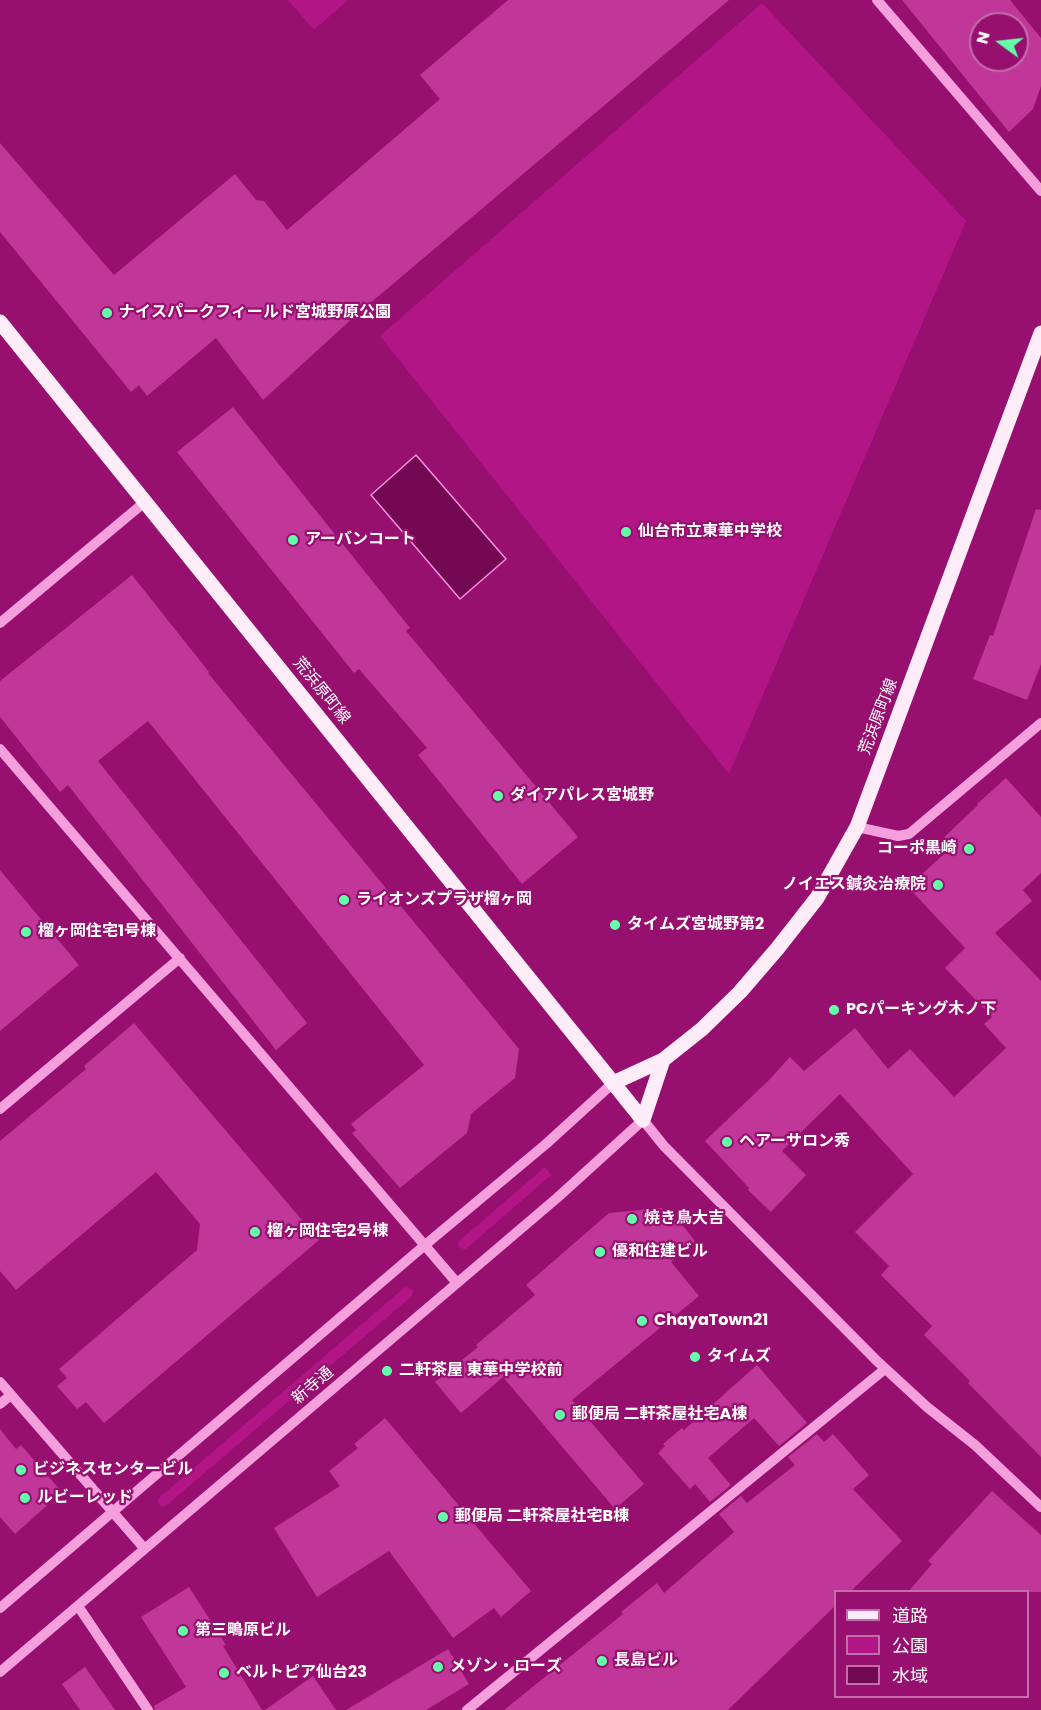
<!DOCTYPE html>
<html>
<head>
<meta charset="utf-8">
<style>
  body { margin:0 }
  #map { position:relative; width:1041px; height:1710px; overflow:hidden; background:#970f6f; font-family:Poppins,"Noto Sans JP",sans-serif }
  canvas { display:block }
  .legend { position:absolute; left:834px; top:1590px; width:195px; height:108px; box-sizing:border-box; background:#970f6f; border:2px solid #c16fa9; margin:0; padding:8px 10px; list-style:none; font-size:18px; color:#fff }
  .legend li { display:flex; align-items:center; gap:12px; height:30px }
  .legend b { width:30px; border:2px solid #c16fa9 }
  .north { position:absolute; left:969px; top:12px; width:60px; height:60px; box-sizing:border-box; background:#970f6f; border:2px solid #c16fa9; border-radius:50%; rotate:285deg; font-size:16px; font-weight:700; line-height:24px; text-align:center; color:#fff }
  .north::after { content:''; display:block; margin:auto; width:21px; height:27px; background:#62ffa8; clip-path:polygon(50% 0,100% 100%,50% 72%,0 100%) }
</style>
</head>
<body>
<div id="map">
<canvas width="1041" height="1710"></canvas>
<ul class="legend">
<li><b style="height:8px;background:#ffecf9"></b>道路</li>
<li><b style="height:16px;background:#b21686"></b>公園</li>
<li><b style="height:16px;background:#730952"></b>水域</li>
</ul>
<div class="north">N</div>
</div>
<script>
const c = document.querySelector('canvas').getContext('2d');
c.lineJoin = 'round';
function paint(path, color) {
  c.fillStyle = color;
  c.fill(path, 'evenodd');
}
function poly(rows) {
  const path = new Path2D();
  for (const r of rows) {
    path.moveTo(r[0], r[1]);
    for (let i = 2; i < r.length; i += 2) path.lineTo(r[i], r[i + 1]);
  }
  return path;
}
function trace(path, color, width, dash) {
  c.strokeStyle = color;
  c.lineWidth = width;
  c.lineCap = dash ? 'butt' : 'round';
  c.setLineDash(dash || []);
  c.stroke(path);
}
function label(font, color, halo, rows, align = 'center') {
  c.font = font + ' Poppins,"Noto Sans JP",sans-serif';
  c.lineWidth = 4.5;
  c.setLineDash([]);
  c.textBaseline = 'middle';
  c.strokeStyle = halo;
  c.fillStyle = color;
  for (const [text, x, y, turn = 0] of rows) {
    c.save();
    c.translate(x, y);
    c.rotate((+turn || 0) * Math.PI / 180);
    c.textAlign = isNaN(turn) ? turn : align;
    if (halo) c.strokeText(text, 0, 0);
    c.fillText(text, 0, 0);
    c.restore();
  }
}
const green = poly([
  [288,0,348,0,314,30],
  [762,3,966,221,729,774,380,336],
  [545,1167,551,1175,466,1249,459,1248,458,1242],
  [407,1287,413,1290,412,1296,167,1505,163,1507,159,1504,158,1501,160,1497,404,1288]
]);
const water = poly([
  [416,455,506,559,460,599,371,495,416,455]
]);
const building = poly([
  [508,0,729,0,355,316,263,400,216,338,147,396,139,385,131,392,0,232,0,143,114,275,235,174,256,200,264,201,287,230,440,99,420,75],
  [902,0,1010,0,1041,38,1041,86,1033,109,1009,132],
  [981,24,1017,24,1017,60,981,60],
  [233,407,410,628,406,631,578,837,522,884,418,755,427,748,359,669,354,673,177,452],
  [1036,509,1041,510,1041,664,1027,700,973,679,990,635,993,636],
  [132,575,209,672,208,673,519,1049,515,1078,471,1114,467,1133,400,1188,352,1133,356,1130,351,1124,424,1065,148,721,98,761,307,1023,276,1050,68,785,60,792,0,717,0,681],
  [1006,778,1041,817,1041,873,1023,890,1032,901,995,933,1041,981,1041,1457,968,1383,970,1381,924,1335,932,1326,881,1275,889,1266,855,1232,913,1174,840,1094,782,1151,806,1175,771,1212,748,1190,749,1188,705,1141,769,1080,790,1057,804,1071,855,1028,888,1069,910,1049,954,1097,1006,1048,984,1024,992,1017,945,968,965,948,908,887,944,854,936,845,978,805,977,804],
  [0,870,79,965,0,1031],
  [134,1023,319,1240,104,1423,86,1402,77,1409,57,1386,67,1378,59,1369,197,1250,200,1224,156,1172,16,1290,0,1271,0,1141,86,1069,84,1066],
  [661,1208,685,1228,695,1241,671,1262,699,1296,572,1400,644,1484,615,1509,503,1377,461,1413,435,1382,478,1347,476,1345,535,1295,526,1285,609,1213],
  [757,1365,807,1423,779,1446,754,1418,708,1458,731,1485,710,1502,695,1484,690,1489,658,1453,665,1446,663,1444,682,1428,684,1430],
  [385,1418,531,1591,501,1617,494,1608,453,1638,389,1551,317,1597,274,1528,340,1486,329,1471,358,1448,354,1444],
  [0,1429,16,1449,21,1445,62,1492,15,1534,0,1517],
  [817,1434,824,1442,833,1434,869,1475,853,1489,902,1541,850,1592,836,1592,836,1605,728,1710,504,1710,623,1614,621,1612,657,1583,664,1593,734,1532,719,1514,741,1496,747,1503,795,1465,788,1457],
  [992,1491,1041,1535,1041,1592,908,1592,932,1564,928,1561],
  [189,1587,226,1645,223,1646,262,1710,155,1710,154,1706,186,1687,141,1617],
  [448,1649,469,1684,426,1710,346,1710],
  [85,1667,115,1710,80,1710,62,1684],
  [313,1676,336,1710,265,1710]
]);
const minor = poly([
  [877,0,1041,191],
  [0,623,146,501],
  [0,749,457,1283],
  [857,827,898,836,909,834,1041,723],
  [0,1109,180,958],
  [0,1382,144,1548],
  [0,1404,11,1395],
  [78,1606,148,1710],
  [0,1608,425,1245,546,1144,613,1083],
  [0,1672,557,1198,643,1120,664,1146,877,1361,927,1407,975,1445,1041,1507],
  [467,1710,885,1369]
]);
const major = poly([
  [0,322,643,1120],
  [613,1083,663,1060,702,1029,740,992,777,949,817,898,857,827,1041,333],
  [643,1120,663,1060]
]);
const markers = [
  [107,313,6,"#62ffa8"],
  [626,532,6,"#62ffa8"],
  [293,540,6,"#62ffa8"],
  [498,796,6,"#62ffa8"],
  [969,849,6,"#62ffa8"],
  [938,885,6,"#62ffa8"],
  [344,900,6,"#62ffa8"],
  [615,925,6,"#62ffa8"],
  [26,932,6,"#62ffa8"],
  [834,1010,6,"#62ffa8"],
  [727,1142,6,"#62ffa8"],
  [632,1219,6,"#62ffa8"],
  [255,1232,6,"#62ffa8"],
  [600,1252,6,"#62ffa8"],
  [642,1321,6,"#62ffa8"],
  [695,1357,6,"#62ffa8"],
  [387,1371,6,"#62ffa8"],
  [560,1415,6,"#62ffa8"],
  [21,1470,6,"#62ffa8"],
  [25,1498,6,"#62ffa8"],
  [443,1517,6,"#62ffa8"],
  [183,1631,6,"#62ffa8"],
  [602,1661,6,"#62ffa8"],
  [438,1667,6,"#62ffa8"],
  [224,1673,6,"#62ffa8"]
];
const poiNames = [
  ["ナイスパークフィールド宮城野原公園",119,313],
  ["仙台市立東華中学校",638,532],
  ["アーバンコート",305,540],
  ["ダイアパレス宮城野",510,796],
  ["コーポ黒崎",957,849,"right"],
  ["ノイエス鍼灸治療院",926,885,"right"],
  ["ライオンズプラザ榴ヶ岡",356,900],
  ["タイムズ宮城野第2",627,925],
  ["榴ヶ岡住宅1号棟",38,932],
  ["PCパーキング木ノ下",846,1010],
  ["ヘアーサロン秀",739,1142],
  ["焼き鳥大吉",644,1219],
  ["榴ヶ岡住宅2号棟",267,1232],
  ["優和住建ビル",612,1252],
  ["ChayaTown21",654,1321],
  ["タイムズ",707,1357],
  ["二軒茶屋 東華中学校前",399,1371],
  ["郵便局 二軒茶屋社宅A棟",572,1415],
  ["ビジネスセンタービル",33,1470],
  ["ルビーレッド",37,1498],
  ["郵便局 二軒茶屋社宅B棟",455,1517],
  ["第三鴫原ビル",195,1631],
  ["長島ビル",614,1661],
  ["メゾン・ローズ",450,1667],
  ["ベルトピア仙台23",236,1673]
];
const streetNames = [
  ["荒浜原町線",321,691,51],
  ["荒浜原町線",879,717,-69],
  ["新寺通",313,1386,-40]
];
paint(green, '#b21686');
paint(water, '#730952');
trace(water, '#f890dc', 1.5);
paint(building, '#c03799');
trace(minor, '#f59fdd', 10);
trace(major, '#ffecf9', 15);
for (const [x, y, r, color] of markers) {
  const dot = new Path2D();
  dot.arc(x, y, r, 0, 2 * Math.PI);
  c.fillStyle = color;
  c.fill(dot);
  trace(dot, '#970f6f', 2);
}
label('bold 16px', '#fff', '#970f6f', poiNames, 'left');
label('16px', '#fff', '#970f6f', streetNames);
</script>
</body>
</html>
